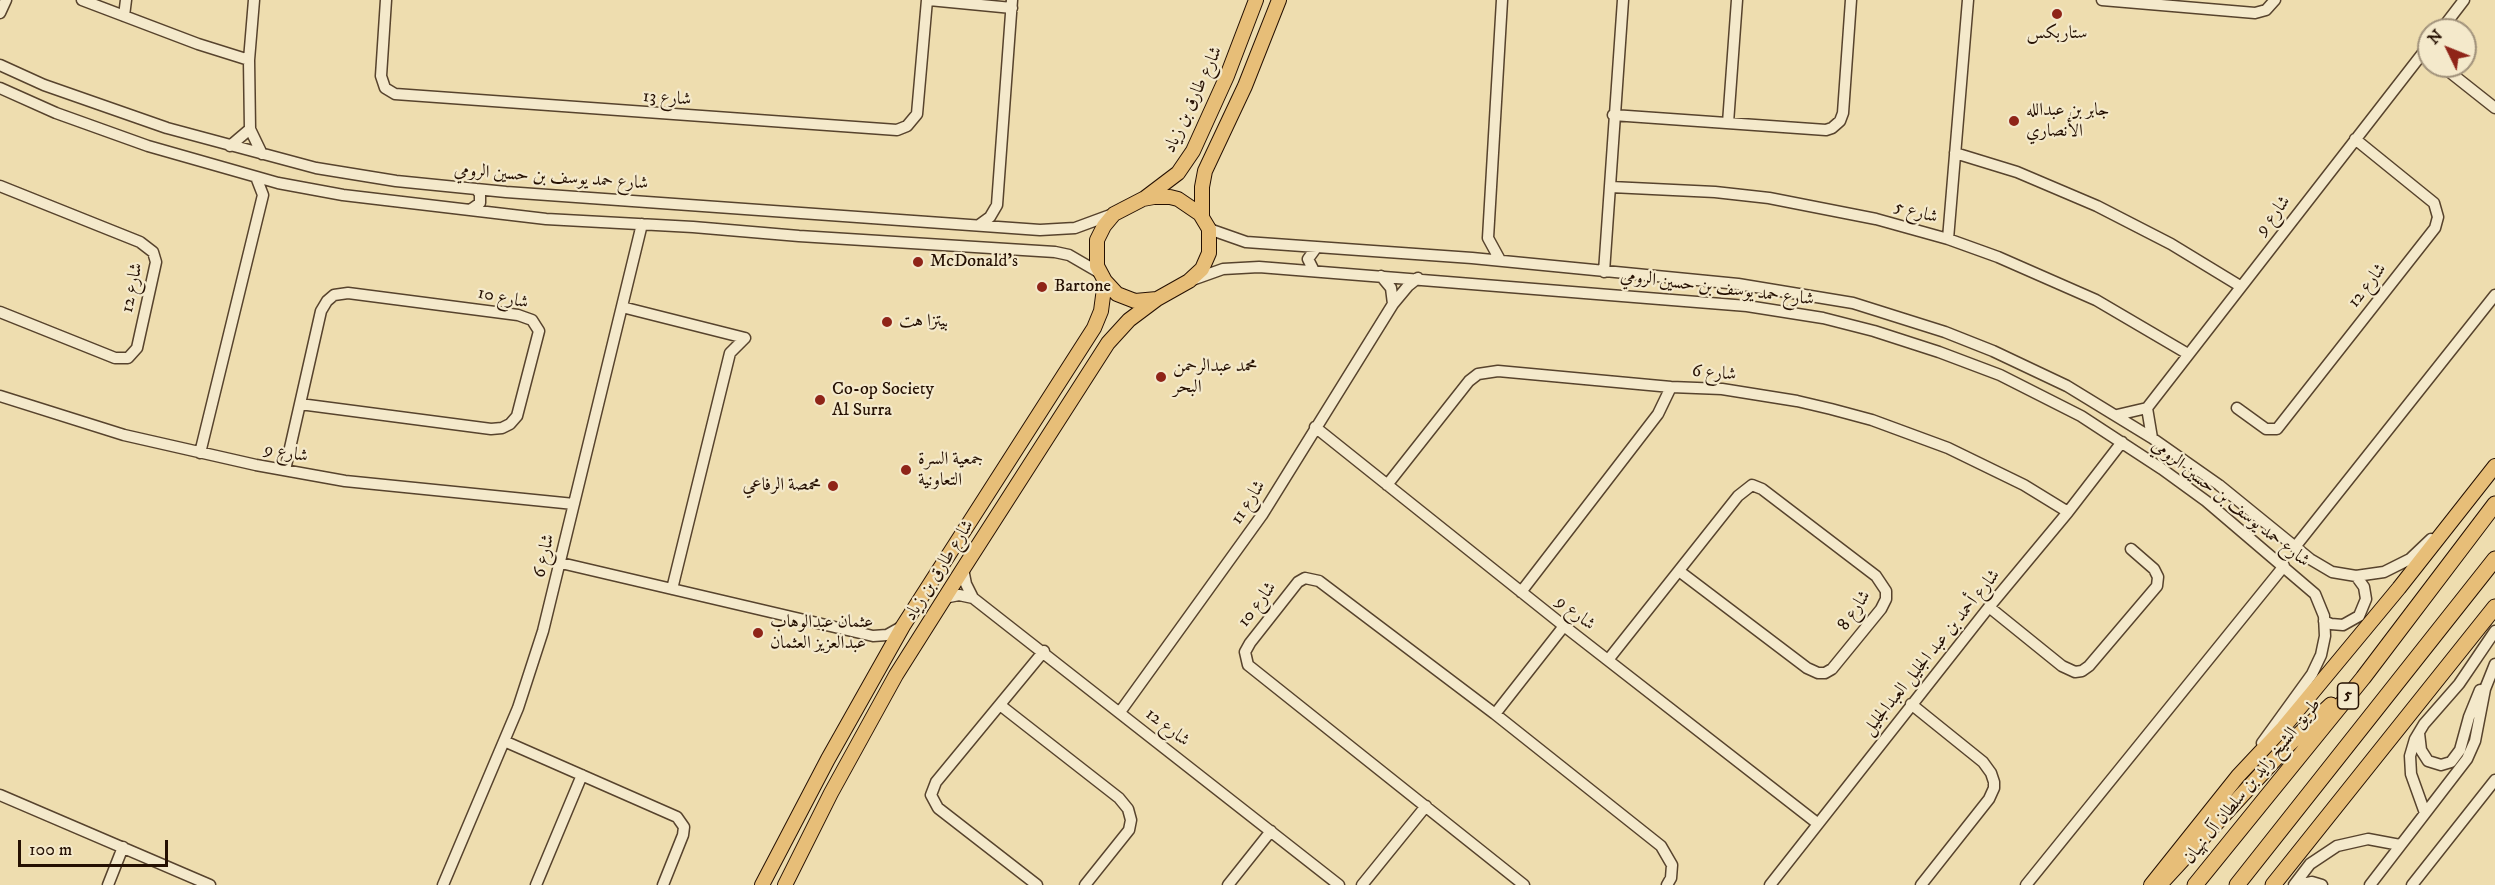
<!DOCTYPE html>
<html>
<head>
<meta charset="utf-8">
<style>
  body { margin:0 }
  #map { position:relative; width:2495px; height:885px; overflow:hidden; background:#eeddaf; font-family:"IM FELL DW Pica",serif }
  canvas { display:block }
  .north { position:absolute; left:2417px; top:18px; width:60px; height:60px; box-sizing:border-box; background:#f4e9cb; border:2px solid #a1927b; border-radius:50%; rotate:313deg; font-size:16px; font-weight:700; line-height:24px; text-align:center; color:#251002 }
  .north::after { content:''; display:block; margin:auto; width:21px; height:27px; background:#8f2418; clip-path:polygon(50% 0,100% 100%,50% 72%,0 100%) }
  .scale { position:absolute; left:18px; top:840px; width:150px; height:27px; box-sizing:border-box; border:3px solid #251002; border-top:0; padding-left:8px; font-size:18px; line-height:21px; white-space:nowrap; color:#251002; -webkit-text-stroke:4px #f4e9cb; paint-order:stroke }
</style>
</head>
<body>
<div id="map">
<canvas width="2495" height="885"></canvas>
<div class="north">N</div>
<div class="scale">100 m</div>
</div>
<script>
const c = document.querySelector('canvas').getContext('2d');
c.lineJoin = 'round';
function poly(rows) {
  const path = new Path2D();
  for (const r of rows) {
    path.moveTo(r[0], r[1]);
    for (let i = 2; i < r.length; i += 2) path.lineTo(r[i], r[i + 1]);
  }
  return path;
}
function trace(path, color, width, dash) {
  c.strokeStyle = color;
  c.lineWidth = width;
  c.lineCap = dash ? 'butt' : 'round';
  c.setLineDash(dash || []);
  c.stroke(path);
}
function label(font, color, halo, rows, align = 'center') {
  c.font = font + ' "IM FELL DW Pica",Amiri,serif';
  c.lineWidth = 4.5;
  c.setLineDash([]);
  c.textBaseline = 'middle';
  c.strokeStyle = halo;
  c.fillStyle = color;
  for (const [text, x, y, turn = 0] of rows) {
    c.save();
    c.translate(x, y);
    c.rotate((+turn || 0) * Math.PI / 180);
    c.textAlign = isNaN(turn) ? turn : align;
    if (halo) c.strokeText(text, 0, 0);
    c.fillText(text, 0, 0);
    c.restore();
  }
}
const minor = poly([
  [82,0,198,44,249,60],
  [254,0,249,60,250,129,262,154],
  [386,0,381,76,385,88,395,94,897,130,907,126,917,114,927,0],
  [929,0,1012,8],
  [2102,0,2255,13,2266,10,2275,0],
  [0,13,6,0],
  [124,16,126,0],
  [2441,30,2464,0],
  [0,65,44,85,167,128,316,168,396,181,506,192,1040,230,1075,228,1113,214],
  [2442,66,2495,108],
  [0,88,56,113,148,146,278,183,343,195,546,219,693,227,799,236,1055,252,1069,255,1100,273],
  [1613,115,1826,130,1832,128,1840,121,1843,113,1851,0],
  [1728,123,1737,0],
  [230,146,250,129],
  [1955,153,2017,172,2097,206,2171,244,2240,286],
  [0,186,140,242,153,252,156,262,137,348,128,358,115,358,0,312],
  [1611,187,1715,192,1769,198,1876,219,1948,239,1998,257,2096,300,2188,354],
  [470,210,480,203,480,194,476,189],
  [979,225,990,217,997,205,1012,0],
  [1209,229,1246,242,1472,258,1738,284,1853,303,1945,332,1993,351,2067,386,2152,438,2219,485,2310,559,2332,572,2356,576,2384,572,2410,559,2431,539],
  [1948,239,1968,0],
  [1500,260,1488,238,1502,0],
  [1314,271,1308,259,1316,248],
  [1604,272,1623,0],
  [1381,276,1391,288,1393,304],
  [1195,279,1223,269,1259,267,1747,306,1823,318,1874,331,1939,352,2000,375,2081,416,2162,469,2206,501,2315,594,2324,616,2325,636,2321,655,2312,674,2262,743],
  [622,307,745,338],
  [0,396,124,435,256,465,345,481,574,504],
  [2147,408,2429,45],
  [2147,408,2152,438],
  [2237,408,2266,429,2277,429,2435,228,2438,217,2434,203,2355,139],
  [2117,415,2147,408],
  [1315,427,1564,626,1817,823],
  [200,453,263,195,256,177],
  [285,470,321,311,327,301,334,295,348,293,518,315,532,320,539,331,517,416,510,424,502,428,491,429,300,404],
  [1387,485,1469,381,1478,374,1498,371,1671,387,1722,389,1797,401,1831,409,1872,420,1948,448,2024,485,2068,512],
  [2295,547,2495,295],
  [561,563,873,636,887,635,903,626],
  [963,569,966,584,973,598,1339,885],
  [672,589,730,353,745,338],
  [1521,592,1658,414,1671,387],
  [944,598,959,595,973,598],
  [1989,607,2062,666,2075,672,2082,671,2089,666,2157,586,2158,577,2154,569,2131,549],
  [2324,621,2331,624,2343,625,2359,616,2366,599,2364,587,2356,576],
  [1608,660,1738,496,1752,485,1762,489,1876,576,1886,591,1886,599,1881,609,1832,669,1825,673,1818,673,1807,668,1679,571],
  [1911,704,1983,762,1991,773,1994,782,1994,788,1989,799,1921,885],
  [1000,705,1119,798,1128,809,1131,820,1129,830,1085,885],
  [1120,712,1262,515,1393,304,1408,286,1418,278],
  [1495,714,1564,626],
  [2419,733,2421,750,2428,761,2441,765,2451,762,2460,750,2469,717,2480,690],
  [504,741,677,817,684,827,683,835,663,885],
  [0,795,210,885],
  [2425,813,2411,774,2410,756,2415,739,2424,724,2459,684,2495,631],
  [108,885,123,847],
  [443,885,518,708,543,631,642,224],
  [536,885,582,775],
  [1037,885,938,808,931,795,936,782,1044,651],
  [1228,885,1271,831],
  [1362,885,1426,806],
  [1524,885,1248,665,1245,652,1250,643,1298,582,1305,578,1319,581,1495,714,1661,846,1672,865,1671,878,1667,885],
  [1770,885,1989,607,2068,512,2122,442],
  [2026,885,2284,566],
  [2294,885,2310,864,2337,846,2368,839,2400,845],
  [2298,885,2312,882,2322,885],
  [2370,885,2467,759,2475,741,2485,689,2495,664],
  [2412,885,2495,780]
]);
const major = poly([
  [1154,197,1170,197,1178,199,1200,214,1209,229,1209,253,1202,269,1189,281,1157,299,1135,301,1117,294,1105,281,1097,266,1097,240,1104,226,1114,214,1143,199,1154,197],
  [1145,198,1178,173,1193,151,1227,76,1256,0],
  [1202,217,1202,187,1205,171,1245,86,1279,0],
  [762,885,828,759,903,626,1094,328,1101,311,1105,281],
  [785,885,831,793,896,675,963,569,1108,343,1129,320,1157,299],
  [2151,885,2238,776,2283,728,2399,588,2495,466]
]);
const highway = poly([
  [2159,885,2288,745,2331,705],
  [2195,885,2363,678,2495,504],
  [2237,885,2495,559],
  [2273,885,2495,607]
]);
const markers = [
  [2057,14,6,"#8f2418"],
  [2014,121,6,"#8f2418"],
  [918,262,6,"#8f2418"],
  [1042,287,6,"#8f2418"],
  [887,322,6,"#8f2418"],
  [1161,377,6,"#8f2418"],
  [820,400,6,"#8f2418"],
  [906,470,6,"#8f2418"],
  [833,486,6,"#8f2418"],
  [758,633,6,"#8f2418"]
];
const shields = [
  [2348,696,21]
];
const shieldNames = [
  ["5",2348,696]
];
const poiNames = [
  ["ستاربكس",2057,34,"center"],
  ["جابر بن عبدالله",2026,111],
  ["الأنصاري",2026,132],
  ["McDonald's",930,262],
  ["Bartone",1054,287],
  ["بيتزا هت",899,322],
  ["محمد عبدالرحمن",1173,367],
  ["البحر",1173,388],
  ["Co-op Society",832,390],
  ["Al Surra",832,411],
  ["جمعية السرة",918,460],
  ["التعاونية",918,481],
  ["محمصة الرفاعي",821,486,"right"],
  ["عثمان عبدالوهاب",770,623],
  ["عبدالعزيز العثمان",770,644]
];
const streetNames = [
  ["شارع 13",667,99,4],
  ["شارع طارق بن زياد",1194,100,-65],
  ["شارع حمد يوسف بن حسين الرومي",551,178,4],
  ["شارع 5",1916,213,16],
  ["شارع 9",2274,216,-52],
  ["شارع 12",2368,286,-52],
  ["شارع 12",133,288,-78],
  ["شارع حمد يوسف بن حسين الرومي",1717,289,7],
  ["شارع 10",503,299,12],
  ["شارع 6",1714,374,5],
  ["شارع 9",286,454,10],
  ["شارع 11",1249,503,-57],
  ["شارع حمد يوسف بن حسين الرومي",2230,504,38],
  ["شارع 6",545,556,-77],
  ["شارع طارق بن زياد",940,571,-58],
  ["شارع 10",1258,605,-53],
  ["شارع 8",1855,611,-55],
  ["شارع 9",1575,614,38],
  ["شارع أحمد بن عبد الجليل العبدالجليل",1932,653,-51],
  ["شارع 12",1167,728,38],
  ["طريق الشيخ زايد بن سلطان آل نهيان",2253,782,-51]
];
trace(minor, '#57432d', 13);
trace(major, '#251002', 16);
trace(highway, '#251002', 17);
trace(minor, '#f4e9cb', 10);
trace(major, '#e7be78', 14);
trace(highway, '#e7be78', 15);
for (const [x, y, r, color] of markers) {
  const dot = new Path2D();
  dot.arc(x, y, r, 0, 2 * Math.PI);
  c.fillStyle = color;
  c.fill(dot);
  trace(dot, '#f4e9cb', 2);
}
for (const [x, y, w] of shields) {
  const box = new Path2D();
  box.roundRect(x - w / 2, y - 13, w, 26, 4.5);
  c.fillStyle = '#f4e9cb';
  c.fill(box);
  trace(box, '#251002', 1.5);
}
label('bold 16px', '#251002', null, shieldNames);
label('18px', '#251002', '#f4e9cb', poiNames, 'left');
label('18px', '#251002', '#f4e9cb', streetNames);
</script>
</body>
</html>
